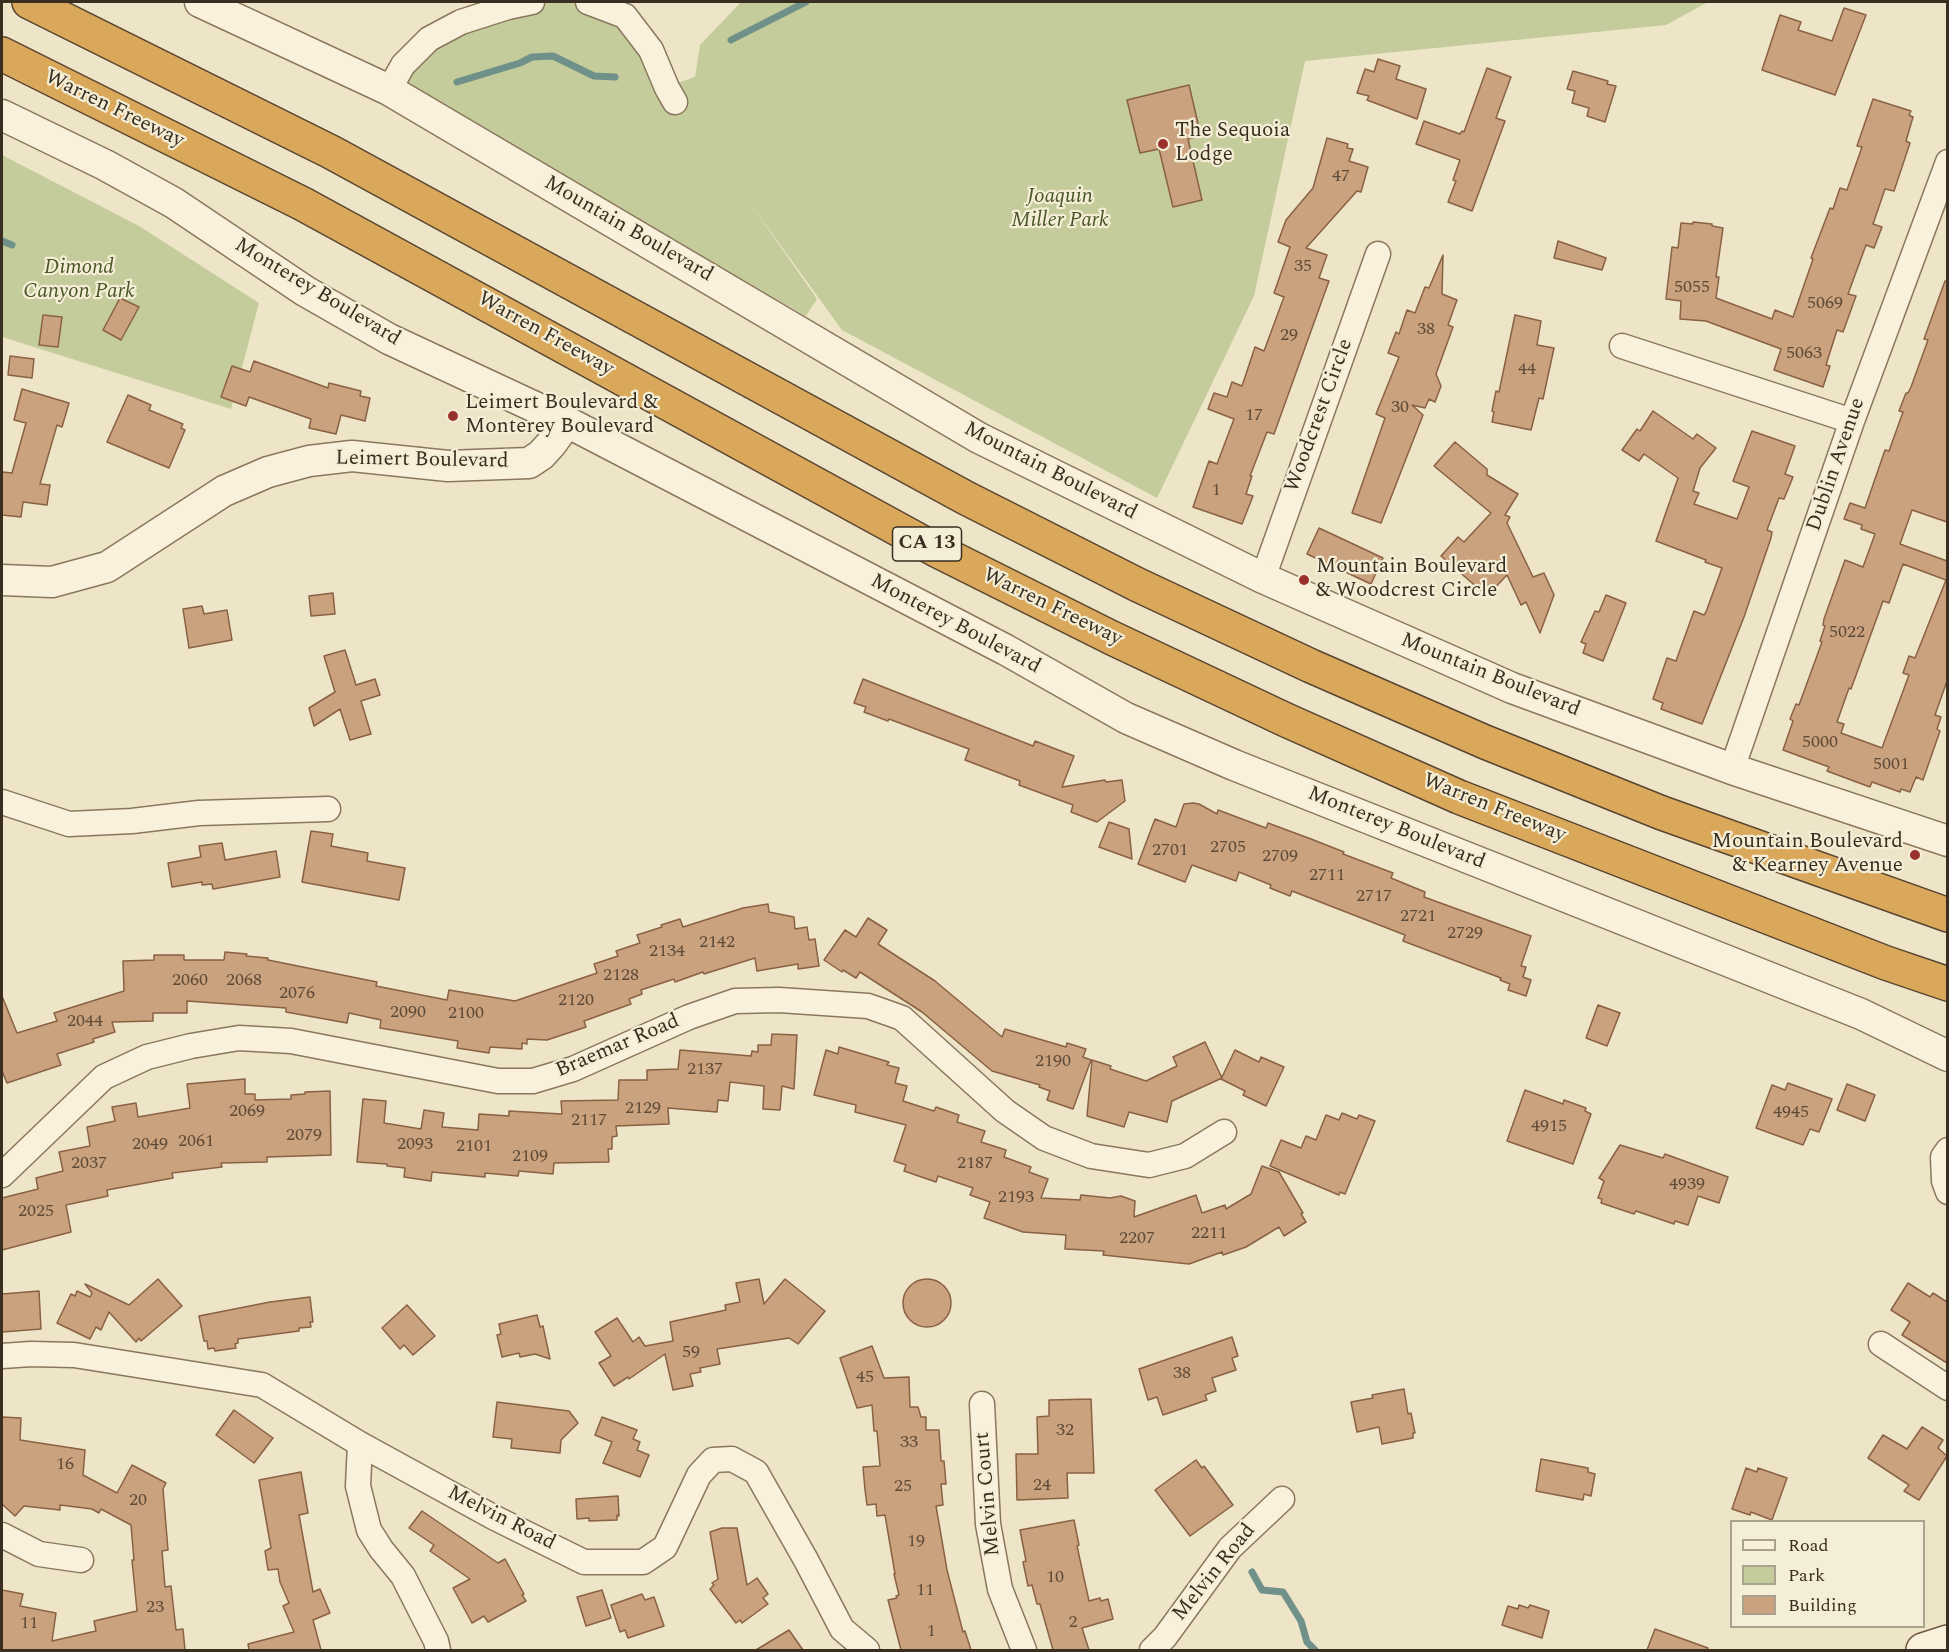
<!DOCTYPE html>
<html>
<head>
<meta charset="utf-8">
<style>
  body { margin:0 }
  #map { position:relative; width:1949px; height:1652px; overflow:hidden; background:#eee4c8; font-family:Spectral,serif }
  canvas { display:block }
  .frame { position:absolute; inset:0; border:3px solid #3a2e20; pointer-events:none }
  .legend { position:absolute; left:1730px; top:1520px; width:195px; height:108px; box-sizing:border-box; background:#f5eed7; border:2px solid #aaa18e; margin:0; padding:8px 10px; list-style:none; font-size:18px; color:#3a2e20 }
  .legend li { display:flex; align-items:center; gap:12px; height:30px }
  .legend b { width:30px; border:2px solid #aaa18e }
</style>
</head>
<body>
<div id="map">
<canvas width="1949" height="1652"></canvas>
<div class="frame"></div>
<ul class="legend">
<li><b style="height:8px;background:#f9f1db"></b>Road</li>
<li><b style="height:16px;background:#c5cc9b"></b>Park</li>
<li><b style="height:16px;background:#cba27e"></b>Building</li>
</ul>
</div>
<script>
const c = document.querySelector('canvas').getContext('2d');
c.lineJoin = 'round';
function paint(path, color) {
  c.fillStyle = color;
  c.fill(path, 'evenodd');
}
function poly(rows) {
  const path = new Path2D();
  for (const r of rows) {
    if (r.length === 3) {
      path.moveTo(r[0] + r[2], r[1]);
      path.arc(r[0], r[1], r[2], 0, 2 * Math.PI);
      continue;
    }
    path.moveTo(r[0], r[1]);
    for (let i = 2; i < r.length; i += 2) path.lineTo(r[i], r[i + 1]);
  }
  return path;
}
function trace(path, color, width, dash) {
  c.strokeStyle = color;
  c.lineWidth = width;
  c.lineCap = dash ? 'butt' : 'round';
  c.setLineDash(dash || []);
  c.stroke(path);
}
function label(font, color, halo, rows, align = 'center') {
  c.font = font + ' Spectral,serif';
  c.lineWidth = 4.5;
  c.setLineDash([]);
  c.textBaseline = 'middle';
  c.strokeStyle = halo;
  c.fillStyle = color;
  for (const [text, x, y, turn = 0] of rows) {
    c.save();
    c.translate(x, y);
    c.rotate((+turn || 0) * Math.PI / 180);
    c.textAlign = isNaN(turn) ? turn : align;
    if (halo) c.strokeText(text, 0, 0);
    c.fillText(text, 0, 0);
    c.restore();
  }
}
const green = poly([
  [532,2,590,2,625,16,667,87,695,77,700,45,741,2,1708,2,1666,25,1305,61,1254,296,1157,498,842,330,750,203,817,299,806,316,394,80,429,39],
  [2,155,139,226,259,303,231,409,2,337]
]);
const stream = poly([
  [731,40,806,2],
  [457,82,520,63,532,57,553,56,594,76,615,77],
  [2,241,12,245],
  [1252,1572,1262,1590,1283,1592,1301,1621,1307,1642,1315,1650]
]);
const building = poly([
  [1844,8,1866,15,1835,95,1762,70,1780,15,1801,22,1798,30,1832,41,1844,8],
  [1378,59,1400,66,1396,79,1426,89,1417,119,1367,100,1369,96,1357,93,1365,69,1374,72,1378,59],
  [1487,68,1511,77,1496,118,1505,121,1472,211,1448,202,1456,181,1453,180,1460,160,1416,144,1424,121,1460,134,1462,131,1464,132,1487,68],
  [1573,71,1608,81,1607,84,1616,86,1605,122,1587,116,1589,108,1572,103,1575,91,1567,89,1573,71],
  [1189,85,1201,136,1188,139,1202,200,1173,207,1159,149,1140,153,1127,100,1189,85],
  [1873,99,1911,111,1909,115,1913,117,1906,141,1910,143,1894,191,1885,189,1873,224,1882,227,1874,248,1866,245,1848,294,1856,296,1843,332,1837,330,1826,365,1830,366,1823,387,1774,370,1781,349,1706,321,1680,319,1681,301,1666,299,1672,247,1678,248,1681,223,1693,224,1693,222,1712,224,1712,226,1723,228,1716,277,1719,277,1716,298,1772,319,1775,310,1793,317,1813,259,1811,258,1830,208,1833,209,1840,188,1847,190,1862,147,1857,146,1873,99],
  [1327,138,1348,144,1347,148,1353,149,1349,161,1368,167,1361,192,1357,191,1306,248,1327,255,1319,278,1329,281,1274,434,1267,432,1250,476,1252,476,1246,494,1253,496,1242,524,1193,507,1209,461,1217,464,1234,419,1208,409,1214,393,1227,397,1232,382,1242,386,1255,347,1264,351,1284,297,1274,293,1290,247,1278,242,1286,220,1313,188,1327,138],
  [1558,241,1606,258,1602,270,1554,258,1558,241],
  [1443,255,1442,294,1457,300,1448,325,1453,327,1436,374,1441,386,1435,402,1429,399,1425,408,1412,405,1423,415,1381,523,1352,513,1385,418,1376,414,1399,357,1388,353,1396,332,1399,334,1407,310,1415,313,1425,287,1429,288,1443,255],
  [1945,281,1947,281,1947,522,1912,510,1900,544,1947,561,1947,681,1935,715,1941,717,1937,729,1940,731,1923,780,1916,777,1910,792,1901,789,1900,792,1872,782,1870,787,1827,771,1829,767,1783,750,1793,721,1790,719,1796,704,1799,705,1822,642,1820,641,1825,626,1823,625,1824,619,1845,560,1863,567,1875,534,1861,529,1862,525,1844,519,1850,503,1865,508,1885,450,1889,451,1903,412,1899,411,1906,393,1908,393,1911,387,1928,340,1924,339,1945,281],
  [1903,564,1946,580,1915,658,1909,656,1903,673,1909,675,1882,748,1841,733,1844,724,1837,722,1849,688,1851,689,1883,601,1889,603,1903,564],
  [120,298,139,307,121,340,103,330,120,298],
  [43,315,62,317,58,347,39,345,43,315],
  [1515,315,1541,321,1537,345,1554,348,1543,399,1539,398,1531,430,1492,422,1494,412,1492,411,1496,391,1499,392,1515,315],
  [10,356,34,359,32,378,8,375,10,356],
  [254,361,328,388,329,383,361,391,360,396,370,398,365,421,341,415,336,434,309,428,311,419,249,397,246,406,221,397,232,366,250,372,254,361],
  [22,389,69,403,62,427,57,425,40,484,50,485,47,505,23,502,21,517,2,515,2,472,12,473,26,423,14,420,22,389],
  [128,395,151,405,149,410,183,424,181,428,185,430,169,468,107,442,128,395],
  [1653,411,1693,439,1697,434,1716,448,1700,468,1693,491,1699,493,1694,504,1737,519,1749,487,1733,481,1752,431,1795,446,1785,474,1793,477,1784,499,1779,498,1767,530,1772,532,1771,538,1744,617,1702,724,1661,709,1663,703,1653,699,1667,658,1676,661,1694,611,1704,615,1706,612,1722,568,1705,562,1706,560,1656,541,1678,478,1644,454,1639,461,1622,450,1637,429,1640,431,1653,411],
  [1455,442,1487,469,1487,475,1518,494,1505,515,1510,517,1507,523,1533,577,1544,573,1554,595,1540,633,1526,602,1521,605,1507,575,1487,596,1441,556,1458,537,1464,542,1491,513,1434,466,1455,442],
  [1319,528,1383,558,1371,584,1307,554,1319,528],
  [333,593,335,614,311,616,309,596,333,593],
  [1606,595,1626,603,1603,661,1583,653,1586,644,1581,642,1595,611,1599,612,1606,595],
  [202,606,204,614,227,610,232,640,189,648,183,609,202,606],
  [345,650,356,685,375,679,380,695,361,701,371,734,350,740,340,709,314,726,309,708,335,692,324,656,345,650],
  [863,679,1033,746,1035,741,1074,756,1062,787,1105,780,1106,782,1122,780,1125,801,1097,822,1071,812,1073,805,1019,785,1020,781,965,760,969,749,889,719,888,721,864,712,866,707,854,703,863,679],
  [1193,803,1199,804,1217,814,1218,810,1266,828,1268,823,1311,839,1344,852,1343,854,1393,873,1391,878,1425,892,1424,897,1531,936,1521,966,1526,967,1523,977,1531,980,1526,996,1508,990,1510,984,1500,980,1501,978,1403,941,1405,935,1292,891,1290,896,1270,888,1271,885,1239,872,1236,881,1192,865,1185,882,1138,864,1155,819,1176,827,1184,804,1193,803],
  [1109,822,1129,829,1132,859,1099,847,1109,822],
  [311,831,333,834,331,846,368,853,367,861,405,868,399,900,302,882,311,831],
  [222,843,225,860,276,851,280,877,213,889,212,884,202,885,202,882,172,887,168,863,201,857,199,846,222,843],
  [768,904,769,912,794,917,795,929,807,927,809,940,815,939,819,966,798,969,798,964,757,971,755,958,704,974,703,972,675,982,674,979,641,990,642,994,629,999,631,1004,584,1021,586,1027,547,1040,527,1039,527,1044,522,1043,522,1049,490,1047,489,1053,457,1048,458,1041,380,1028,381,1020,349,1013,347,1023,286,1012,286,1008,187,1001,187,1013,153,1013,153,1021,112,1022,115,1032,93,1039,94,1042,57,1054,61,1065,7,1083,2,1071,2,996,17,1033,57,1021,54,1013,124,991,123,961,154,960,154,955,184,955,184,960,224,960,225,952,247,954,246,956,268,958,268,960,377,982,376,986,447,1000,449,990,515,1001,597,973,594,964,618,956,616,951,640,943,637,935,662,927,661,925,680,919,683,927,743,908,768,904],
  [868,918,887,930,878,944,935,981,1002,1037,1005,1029,1066,1047,1067,1043,1086,1049,1083,1057,1091,1060,1073,1109,1047,1100,1050,1091,1039,1087,1040,1085,992,1071,922,1012,860,972,856,978,843,970,842,972,824,960,845,930,856,937,868,918],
  [1598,1005,1620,1013,1607,1046,1586,1038,1598,1005],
  [772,1034,797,1035,794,1089,782,1086,780,1110,763,1109,764,1086,730,1082,728,1101,718,1100,717,1112,668,1108,669,1124,616,1126,617,1136,612,1137,612,1149,608,1149,609,1162,554,1163,553,1174,519,1171,518,1176,485,1173,485,1177,432,1172,431,1181,404,1177,405,1168,387,1166,387,1164,357,1162,363,1099,386,1101,384,1123,421,1129,424,1110,444,1113,442,1127,478,1130,479,1114,509,1116,509,1111,562,1114,561,1101,618,1100,619,1080,647,1080,647,1070,678,1069,680,1050,751,1056,752,1051,758,1052,758,1045,771,1045,772,1034],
  [1205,1042,1222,1078,1172,1101,1167,1122,1129,1112,1124,1127,1087,1116,1092,1060,1111,1066,1110,1069,1146,1081,1177,1066,1173,1057,1205,1042],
  [839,1047,889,1062,887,1065,899,1068,895,1083,907,1086,903,1101,934,1111,936,1107,959,1115,957,1122,985,1131,981,1142,1006,1150,1004,1157,1031,1167,1029,1172,1048,1179,1041,1198,1080,1200,1081,1195,1110,1198,1121,1196,1135,1201,1134,1217,1196,1195,1202,1213,1225,1205,1226,1209,1251,1194,1262,1166,1279,1172,1303,1213,1301,1214,1306,1222,1284,1236,1279,1227,1246,1247,1223,1255,1222,1252,1189,1264,1103,1255,1104,1251,1065,1249,1066,1235,1023,1232,984,1218,990,1202,970,1195,973,1188,938,1176,936,1182,904,1171,906,1165,894,1161,906,1125,855,1112,856,1105,814,1095,826,1050,838,1054,839,1047],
  [1235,1050,1259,1062,1261,1057,1284,1067,1266,1106,1243,1095,1245,1091,1221,1079,1235,1050],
  [245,1079,245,1094,255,1094,255,1100,291,1099,291,1095,305,1094,305,1092,330,1091,331,1155,267,1157,267,1162,221,1163,222,1167,172,1173,173,1178,107,1190,108,1196,66,1205,71,1232,2,1250,2,1198,38,1189,36,1178,63,1171,59,1152,90,1146,87,1127,115,1121,112,1107,136,1103,138,1117,190,1108,187,1084,245,1079],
  [1788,1083,1832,1099,1819,1132,1810,1129,1803,1145,1756,1128,1772,1085,1785,1090,1788,1083],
  [1847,1084,1875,1095,1865,1121,1837,1110,1847,1084],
  [1525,1090,1563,1104,1564,1100,1586,1108,1585,1111,1591,1114,1573,1164,1507,1141,1525,1090],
  [1342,1113,1357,1119,1359,1115,1375,1121,1345,1194,1340,1192,1339,1195,1270,1166,1281,1140,1301,1148,1306,1136,1316,1140,1326,1115,1339,1120,1342,1113],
  [1620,1145,1663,1158,1665,1154,1728,1177,1719,1203,1698,1196,1688,1225,1675,1221,1674,1224,1636,1211,1634,1214,1601,1203,1602,1199,1598,1198,1604,1181,1599,1178,1620,1145],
  [158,1279,182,1306,141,1341,139,1338,136,1342,109,1312,101,1330,96,1327,90,1339,57,1323,71,1294,75,1296,77,1291,90,1297,92,1293,85,1284,129,1305,158,1279],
  [759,1279,764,1304,785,1279,825,1311,798,1344,789,1338,717,1349,720,1364,700,1368,701,1372,690,1374,693,1386,673,1390,665,1354,629,1379,628,1377,614,1386,599,1363,611,1356,595,1332,617,1318,633,1342,639,1337,645,1346,673,1341,670,1322,726,1310,725,1305,740,1302,736,1283,759,1279],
  [927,1303,24],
  [1908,1283,1930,1297,1933,1293,1947,1302,1947,1363,1902,1335,1910,1322,1891,1310,1908,1283],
  [39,1291,41,1329,2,1332,2,1294,39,1291],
  [310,1297,313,1322,310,1322,311,1327,299,1328,299,1331,238,1339,238,1343,235,1344,236,1348,215,1351,214,1348,208,1349,207,1341,204,1341,199,1316,270,1302,310,1297],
  [407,1305,435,1336,413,1355,404,1345,400,1349,382,1328,407,1305],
  [537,1315,540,1327,543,1326,550,1359,535,1354,520,1357,519,1353,502,1357,497,1335,501,1334,499,1324,537,1315],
  [1232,1337,1238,1356,1232,1358,1236,1370,1212,1378,1216,1391,1205,1395,1207,1400,1163,1415,1157,1397,1148,1400,1139,1369,1232,1337],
  [872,1346,884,1378,909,1377,910,1407,918,1407,921,1417,926,1417,926,1430,939,1430,941,1461,944,1461,946,1484,941,1484,943,1505,936,1506,947,1570,963,1632,965,1631,971,1650,901,1650,888,1600,897,1598,896,1596,899,1595,894,1574,895,1574,885,1515,877,1516,876,1504,867,1505,865,1490,863,1467,880,1466,877,1431,874,1431,872,1405,857,1408,840,1358,872,1346],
  [1404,1389,1408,1414,1411,1413,1415,1433,1413,1433,1413,1438,1382,1444,1379,1427,1357,1432,1351,1402,1373,1398,1372,1395,1404,1389],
  [1091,1399,1094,1473,1067,1473,1068,1498,1017,1500,1016,1454,1038,1454,1037,1417,1049,1416,1049,1400,1091,1399],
  [497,1402,569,1411,578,1423,561,1440,560,1453,511,1448,512,1439,493,1437,497,1402],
  [234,1410,273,1438,254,1463,216,1435,234,1410],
  [2,1417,21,1418,20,1440,85,1450,83,1475,117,1493,132,1465,166,1483,163,1489,168,1550,162,1551,165,1587,171,1586,176,1630,183,1629,185,1650,2,1650,2,1590,23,1594,20,1606,56,1613,52,1641,96,1631,94,1621,137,1611,132,1560,134,1560,131,1525,101,1509,99,1513,92,1509,60,1505,60,1510,24,1506,15,1516,2,1504,2,1417],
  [602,1417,637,1430,633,1439,640,1442,637,1450,649,1455,640,1477,603,1463,612,1442,595,1435,602,1417],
  [1922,1427,1943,1440,1938,1448,1947,1456,1919,1500,1904,1491,1909,1485,1868,1458,1883,1435,1907,1449,1922,1427],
  [1541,1459,1588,1468,1588,1472,1595,1474,1591,1496,1584,1494,1583,1500,1536,1491,1541,1459],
  [1196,1460,1202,1468,1204,1466,1233,1505,1190,1536,1155,1490,1196,1460],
  [1746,1468,1757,1472,1758,1468,1787,1478,1772,1520,1751,1512,1750,1515,1732,1509,1746,1468],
  [301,1472,308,1513,299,1515,313,1592,320,1589,330,1613,313,1620,321,1650,249,1650,248,1644,294,1632,283,1606,289,1603,280,1582,278,1569,268,1570,265,1551,271,1548,259,1480,301,1472],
  [618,1496,619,1516,617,1515,617,1520,589,1521,589,1518,577,1519,576,1499,618,1496],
  [422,1511,498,1563,505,1559,524,1594,522,1595,526,1601,488,1622,484,1616,472,1623,453,1588,470,1579,430,1551,434,1545,409,1528,422,1511],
  [1074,1520,1079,1545,1077,1546,1089,1601,1100,1598,1101,1601,1108,1599,1113,1619,1082,1628,1089,1650,1053,1650,1040,1604,1037,1604,1032,1585,1028,1586,1023,1562,1026,1561,1020,1530,1074,1520],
  [722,1528,737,1528,747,1585,757,1578,768,1594,763,1598,768,1604,742,1623,740,1620,736,1623,710,1589,714,1585,712,1583,718,1579,710,1532,722,1528],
  [602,1590,611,1618,586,1626,577,1597,602,1590],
  [642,1594,645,1600,654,1597,664,1626,628,1638,625,1630,620,1632,611,1605,642,1594],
  [1519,1605,1528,1608,1530,1605,1549,1611,1542,1638,1502,1625,1508,1606,1518,1609,1519,1605],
  [1655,1629,1708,1648,1707,1650,1647,1650,1655,1629],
  [789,1630,803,1650,756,1650,789,1630]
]);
const minor = poly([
  [588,2,625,16,651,50,667,88,675,102],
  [389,90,403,65,429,39,461,22,508,7,532,2],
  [1622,346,1852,421],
  [1263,578,1378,254],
  [1732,769,1852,421,1948,162],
  [2,802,69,824,132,821,199,813,328,809],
  [1948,1150,1943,1157,1944,1181,1948,1192],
  [2,1175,104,1077,147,1057,191,1046,239,1038,291,1041,498,1081,533,1081,573,1069,689,1017,735,1001,779,1000,868,1006,902,1018,1005,1111,1044,1138,1091,1156,1149,1165,1185,1156,1224,1132],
  [1881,1344,1948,1388],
  [2,1356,31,1354,74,1355,262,1385,360,1444,495,1518,584,1562,643,1562,665,1547,699,1475,713,1460,732,1459,756,1472,806,1560,842,1629,867,1650],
  [982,1404,988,1524,1000,1589,1024,1650],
  [360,1444,358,1486,369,1530,381,1549,403,1576,436,1641,438,1650],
  [2,1535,39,1554,81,1560],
  [1152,1650,1165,1637,1230,1548,1282,1499]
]);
const tertiary = poly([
  [200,2,389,90,979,438,1263,578,1512,688,1732,769,1948,841],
  [2,115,105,165,174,203,305,291,389,339,567,422,1006,650,1126,718,1234,765,1861,1014,1948,1056],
  [2,580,52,582,107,567,224,491,268,472,309,461,352,456,448,466,529,463,541,455,552,443,567,422]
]);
const secondary = poly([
  [1923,1650,1948,1642]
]);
const motorway = poly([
  [29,2,331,152,966,498,1138,585,1311,666,1485,742,1662,813,1948,915],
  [2,54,303,204,938,551,1112,638,1286,720,1459,797,1886,963,1948,984]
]);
const markers = [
  [1163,144,6,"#98312e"],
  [453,416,6,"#98312e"],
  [1304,580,6,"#98312e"],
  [1915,855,6,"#98312e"]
];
const numberNames = [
  ["47",1341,177],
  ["35",1303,267],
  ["5055",1692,288],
  ["5069",1825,304],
  ["38",1426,330],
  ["29",1289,336],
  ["5063",1804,354],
  ["44",1527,370],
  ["30",1400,408],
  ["17",1254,416],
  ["1",1216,491],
  ["5022",1847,633],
  ["5000",1820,743],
  ["5001",1891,765],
  ["2705",1228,848],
  ["2701",1170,851],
  ["2709",1280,857],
  ["2711",1327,876],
  ["2717",1374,897],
  ["2721",1418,917],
  ["2729",1465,934],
  ["2142",717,943],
  ["2134",667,952],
  ["2128",621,976],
  ["2060",190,981],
  ["2068",244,981],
  ["2076",297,994],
  ["2120",576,1001],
  ["2090",408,1013],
  ["2100",466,1014],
  ["2044",85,1022],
  ["2190",1053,1062],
  ["2137",705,1070],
  ["2129",643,1109],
  ["2069",247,1112],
  ["4945",1791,1113],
  ["2117",589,1121],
  ["4915",1549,1127],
  ["2079",304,1136],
  ["2061",196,1142],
  ["2049",150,1145],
  ["2093",415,1145],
  ["2101",474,1147],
  ["2109",530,1157],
  ["2037",89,1164],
  ["2187",975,1164],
  ["4939",1687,1185],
  ["2193",1016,1198],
  ["2025",36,1212],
  ["2211",1209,1234],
  ["2207",1137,1239],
  ["59",691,1353],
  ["38",1182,1374],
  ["45",865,1378],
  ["32",1065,1431],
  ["33",909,1443],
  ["16",65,1465],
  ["24",1042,1486],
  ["25",903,1487],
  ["20",138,1501],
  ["19",916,1542],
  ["10",1055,1578],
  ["11",925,1591],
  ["23",155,1608],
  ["2",1073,1623],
  ["11",29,1624],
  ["1",931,1632]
];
const shields = [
  [927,544,69]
];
const shieldNames = [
  ["CA 13",927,544]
];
const streetNames = [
  ["Warren Freeway",114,110,26],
  ["Mountain Boulevard",628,230,30],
  ["Monterey Boulevard",317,293,31],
  ["Warren Freeway",545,335,29],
  ["Woodcrest Circle",1320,416,-70],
  ["Leimert Boulevard",422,461,1],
  ["Dublin Avenue",1837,465,-71],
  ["Mountain Boulevard",1050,472,27],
  ["Warren Freeway",1052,608,26],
  ["Monterey Boulevard",955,625,28],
  ["Mountain Boulevard",1490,676,22],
  ["Warren Freeway",1494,809,22],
  ["Monterey Boulevard",1396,829,22],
  ["Braemar Road",618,1047,-23],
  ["Melvin Court",989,1494,-95],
  ["Melvin Road",501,1519,27],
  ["Melvin Road",1215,1573,-51]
];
const poiNames = [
  ["The Sequoia",1175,132],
  ["Lodge",1175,156],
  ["Leimert Boulevard &",465,404],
  ["Monterey Boulevard",465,428],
  ["Mountain Boulevard",1316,568],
  ["& Woodcrest Circle",1316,592],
  ["Mountain Boulevard",1903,843,"right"],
  ["& Kearney Avenue",1903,867,"right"]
];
const parkNames = [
  ["Joaquin",1060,198],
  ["Miller Park",1060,222],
  ["Dimond",79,269],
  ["Canyon Park",79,293]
];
paint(green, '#c5cc9b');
trace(stream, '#6f918a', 7);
paint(building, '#cba27e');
trace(building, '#896143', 1.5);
trace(minor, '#8a775d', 27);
trace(tertiary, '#8a775d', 33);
trace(secondary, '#6c5840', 36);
trace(motorway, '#584531', 36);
trace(minor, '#f9f1db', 24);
trace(tertiary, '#f9f1db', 30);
trace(secondary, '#f9f1db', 33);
trace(motorway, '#daa85b', 33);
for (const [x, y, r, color] of markers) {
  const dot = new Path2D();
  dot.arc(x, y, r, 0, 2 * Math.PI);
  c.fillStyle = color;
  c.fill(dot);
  trace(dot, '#f5eed7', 2);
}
label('18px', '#5e4b38', null, numberNames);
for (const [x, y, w] of shields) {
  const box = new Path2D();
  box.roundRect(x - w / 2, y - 17, w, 34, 4.5);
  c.fillStyle = '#f5eed7';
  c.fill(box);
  trace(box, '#3a2e20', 1.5);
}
label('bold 20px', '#3a2e20', null, shieldNames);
label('21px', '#3a2e20', '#f5eed7', streetNames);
label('21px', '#3a2e20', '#f5eed7', poiNames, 'left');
label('italic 21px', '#495627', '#f5eed7', parkNames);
</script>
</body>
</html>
